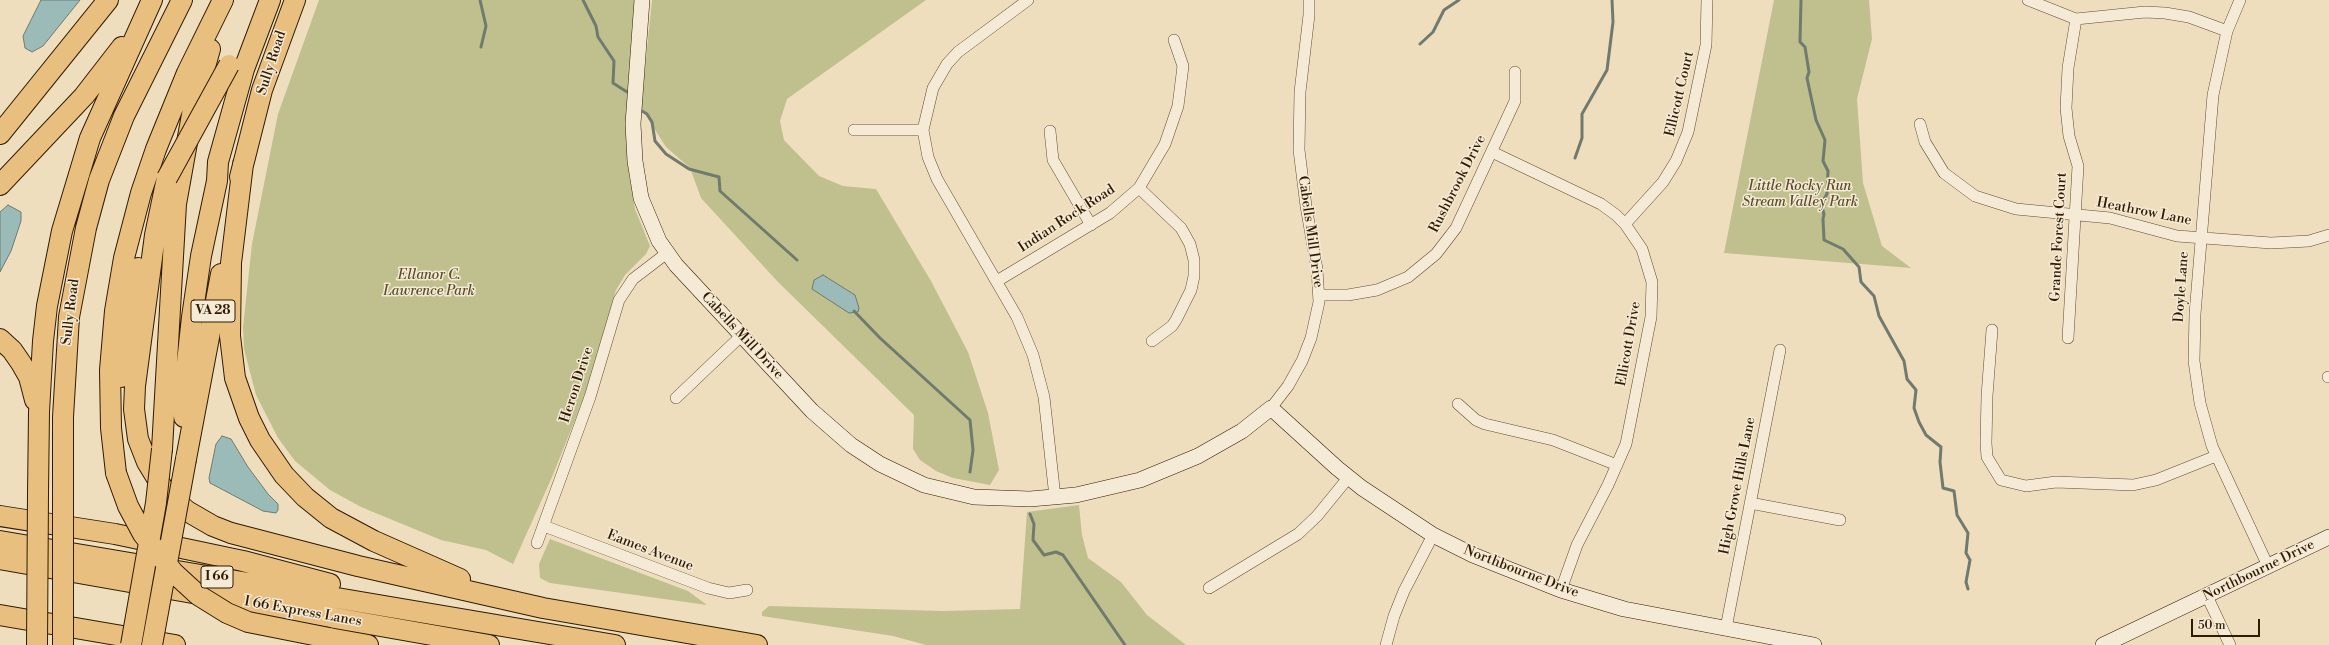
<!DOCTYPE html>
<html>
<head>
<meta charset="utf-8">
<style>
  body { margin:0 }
  #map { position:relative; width:2329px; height:645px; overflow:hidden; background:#efdebe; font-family:"Libre Bodoni",serif }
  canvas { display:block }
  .scale { position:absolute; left:2191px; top:619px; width:69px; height:18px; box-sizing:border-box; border:2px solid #301b00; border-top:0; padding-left:5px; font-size:12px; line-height:14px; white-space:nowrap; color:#301b00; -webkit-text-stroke:3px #f5ead5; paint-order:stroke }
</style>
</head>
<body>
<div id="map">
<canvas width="2329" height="645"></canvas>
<div class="scale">50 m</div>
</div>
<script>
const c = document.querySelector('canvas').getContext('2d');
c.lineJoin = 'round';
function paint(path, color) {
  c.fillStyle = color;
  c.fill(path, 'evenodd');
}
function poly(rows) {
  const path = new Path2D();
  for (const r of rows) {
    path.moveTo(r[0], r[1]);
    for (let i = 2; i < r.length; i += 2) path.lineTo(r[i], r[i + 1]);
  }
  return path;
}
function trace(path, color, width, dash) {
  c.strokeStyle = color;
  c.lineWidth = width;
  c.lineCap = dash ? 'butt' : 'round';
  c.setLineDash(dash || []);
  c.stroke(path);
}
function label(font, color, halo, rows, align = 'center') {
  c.font = font + ' "Libre Bodoni",serif';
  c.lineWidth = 3;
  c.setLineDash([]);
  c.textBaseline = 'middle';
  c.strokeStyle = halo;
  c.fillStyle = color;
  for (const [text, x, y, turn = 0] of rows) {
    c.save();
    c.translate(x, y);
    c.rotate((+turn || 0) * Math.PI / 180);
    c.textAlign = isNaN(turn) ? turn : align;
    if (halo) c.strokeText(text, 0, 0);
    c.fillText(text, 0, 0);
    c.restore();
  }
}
const green = poly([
  [319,0,638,0,628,111,629,175,635,209,650,246,646,254,625,275,616,290,583,400,552,477,513,564,486,550,441,540,361,507,330,490,295,461,278,438,256,395,244,349,243,327,252,244,278,114],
  [652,0,926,0,787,99,780,121,784,140,819,176,843,186,876,189,931,281,968,352,988,413,999,470,990,485,953,478,936,471,920,460,913,449,914,415,778,282,701,198,690,168,666,147,641,108],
  [1774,0,1869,0,1872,39,1857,99,1863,183,1882,246,1911,268,1724,253],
  [1079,505,1082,535,1088,558,1121,582,1147,615,1186,645,926,645,893,636,762,616,762,612,769,606,943,611,1020,609,1027,512],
  [550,539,688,591,707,605,550,583,540,578,539,564]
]);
const water = poly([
  [41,0,80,0,43,46,32,52,25,48,23,36,41,0],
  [8,205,21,212,21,221,11,251,0,272,0,212,8,205],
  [823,275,855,295,859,308,858,312,849,313,812,289,814,280,823,275],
  [222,436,231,439,248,467,268,494,278,504,278,510,276,513,263,511,210,483,209,478,216,444,222,436]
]);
const stream = poly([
  [480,0,486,26,481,47],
  [583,0,596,26,598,37,614,61,613,83,627,92],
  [1801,0,1800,42,1805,47,1809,72,1807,78,1816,120,1825,140,1823,161,1828,171,1827,194,1821,204,1824,214,1823,219,1824,240,1843,249,1859,267,1861,282,1874,296,1879,316,1904,361,1907,379,1916,390,1914,408,1919,422,1926,435,1941,447,1940,462,1943,488,1954,491,1957,515,1968,533,1966,553,1970,560,1966,582,1968,589],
  [1420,44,1433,32,1444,10,1459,0],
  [642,111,647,114,652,122,655,141,666,154,689,169,719,177,720,191,797,260],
  [1575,158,1582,138,1582,114,1607,70,1613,22,1612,0],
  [854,311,880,338,970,420,973,450,970,472],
  [1030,514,1034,524,1033,540,1044,555,1056,552,1063,555,1125,645]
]);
const street = poly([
  [1028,0,958,52,947,64,933,88,923,130,928,157,937,179,1017,317,1033,355,1044,397,1055,497],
  [2028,0,2076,19,2145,12,2165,13,2189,17,2227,31],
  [2240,0,2227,31,2213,95,2195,314,2194,361,2200,403,2212,446,2268,566],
  [1920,124,1925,142,1944,173,1975,196,2016,209,2110,218,2177,236,2271,243,2309,241,2329,235],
  [854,130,923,130],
  [1050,131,1053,160,1091,225],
  [1492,152,1601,204,1616,215,1625,224,1642,249,1652,282,1651,317,1626,444,1608,485,1577,545,1561,590],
  [1139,188,1181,228,1190,244,1194,260,1194,276,1191,290,1176,320,1172,326,1152,341],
  [1625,224,1663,182,1676,161,1688,132,1706,45,1707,0],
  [997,281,1110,213,1139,188,1165,144,1178,106,1183,66,1174,40],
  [1319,295,1348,295,1377,290,1408,277,1436,254,1456,228,1515,101,1515,72],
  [1992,330,1987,396,1986,443,1987,457,2001,480,2026,486,2056,482,2133,485,2156,480,2216,456],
  [2068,338,2078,166,2069,136,2066,108,2068,68,2076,19],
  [2328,377,2329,377],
  [676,398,741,336],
  [1458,404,1476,420,1485,424,1553,440,1617,465],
  [1271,408,1288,386,1302,361,1311,338,1319,302,1317,269,1306,206,1299,150,1300,92,1309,15,1309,0],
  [1750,503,1840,520],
  [544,526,708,588,729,593,747,590],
  [537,543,590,397,619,300,633,279,667,253],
  [1209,588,1298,534,1317,516,1348,478],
  [2207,596,2230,645],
  [1726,628,1780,350],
  [1386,645,1394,616,1404,591,1433,535]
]);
const secondary = poly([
  [642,0,633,124,635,161,641,198,659,241,676,265,812,411,851,445,880,464,924,485,974,497,1030,499,1076,495,1140,480,1198,456,1242,431,1271,408,1337,468,1362,488,1433,535,1473,555,1561,590,1624,609,1814,645],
  [2103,645,2329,537]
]);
const highway = poly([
  [0,134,108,0],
  [243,164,231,263,230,336,235,378,249,418,260,440,284,475,305,497,331,518,374,541,460,579],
  [240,177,262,90,295,0],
  [167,178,155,235,135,386,134,409,138,439,147,462,164,490,187,511,213,526,231,533,358,566,543,608,757,645],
  [0,185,84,96,122,47],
  [0,339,12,350,21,363,29,377,35,400],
  [121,377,138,268],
  [184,417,184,390,192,317,201,256,217,181,218,162,244,69,270,0],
  [162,449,176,204,193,109,210,49],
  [186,459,221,274],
  [116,473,111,428,110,370,115,311,124,258,141,193,156,149,187,73,223,0],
  [63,492,63,417,69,317,86,228,99,180,124,116,182,0],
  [38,494,39,412,43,341,47,306,62,231,90,138,152,0],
  [0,516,115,534,243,561,330,584],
  [0,541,615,645],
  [0,559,489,645],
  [0,615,175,645],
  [329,638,368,645]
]);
const highwayBridge = poly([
  [167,178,229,65],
  [116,473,128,506,143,534,173,572,198,595,227,613,248,622,329,638],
  [63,492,63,645],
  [37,645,38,494],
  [131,645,156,503,162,449],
  [152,645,186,459]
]);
const shields = [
  [213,311,44],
  [217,577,32]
];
const shieldNames = [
  ["VA 28",213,311],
  ["I 66",217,577]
];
const streetNames = [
  ["Sully Road",272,63,-72],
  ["Ellicott Court",1680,94,-77],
  ["Rushbrook Drive",1458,184,-63],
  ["Heathrow Lane",2144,212,11],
  ["Indian Rock Road",1067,219,-33],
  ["Cabells Mill Drive",1310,232,82],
  ["Grande Forest Court",2059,237,-87],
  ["Doyle Lane",2182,287,-86],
  ["Sully Road",71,312,-83],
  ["Cabells Mill Drive",742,336,47],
  ["Ellicott Drive",1629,344,-80],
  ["Heron Drive",577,385,-72],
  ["High Grove Hills Lane",1738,486,-79],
  ["Eames Avenue",650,551,21],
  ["Northbourne Drive",2259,571,-26],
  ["Northbourne Drive",1521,572,21],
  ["I 66 Express Lanes",303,612,10]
];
const parkNames = [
  ["Little Rocky Run",1800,187],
  ["Stream Valley Park",1800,203],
  ["Ellanor C.",429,276],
  ["Lawrence Park",429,292]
];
paint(green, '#bfc08d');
paint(water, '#9abbb7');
trace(water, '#707b6e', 1);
trace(stream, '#707b6e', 3);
trace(street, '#604c30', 12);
trace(secondary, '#301b00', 16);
trace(highway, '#301b00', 22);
trace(street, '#f5ead5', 11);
trace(secondary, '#f5ead5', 15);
trace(highway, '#e8bf7f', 20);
trace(highwayBridge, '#301b00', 22, []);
trace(highwayBridge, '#e8bf7f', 20);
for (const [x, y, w] of shields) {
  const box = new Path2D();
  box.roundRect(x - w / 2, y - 11, w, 22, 3);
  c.fillStyle = '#f5ead5';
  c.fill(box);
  trace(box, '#301b00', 1);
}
label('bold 13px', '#301b00', null, shieldNames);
label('14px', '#301b00', '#f5ead5', streetNames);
label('italic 14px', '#5b4d2a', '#f5ead5', parkNames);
</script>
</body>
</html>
